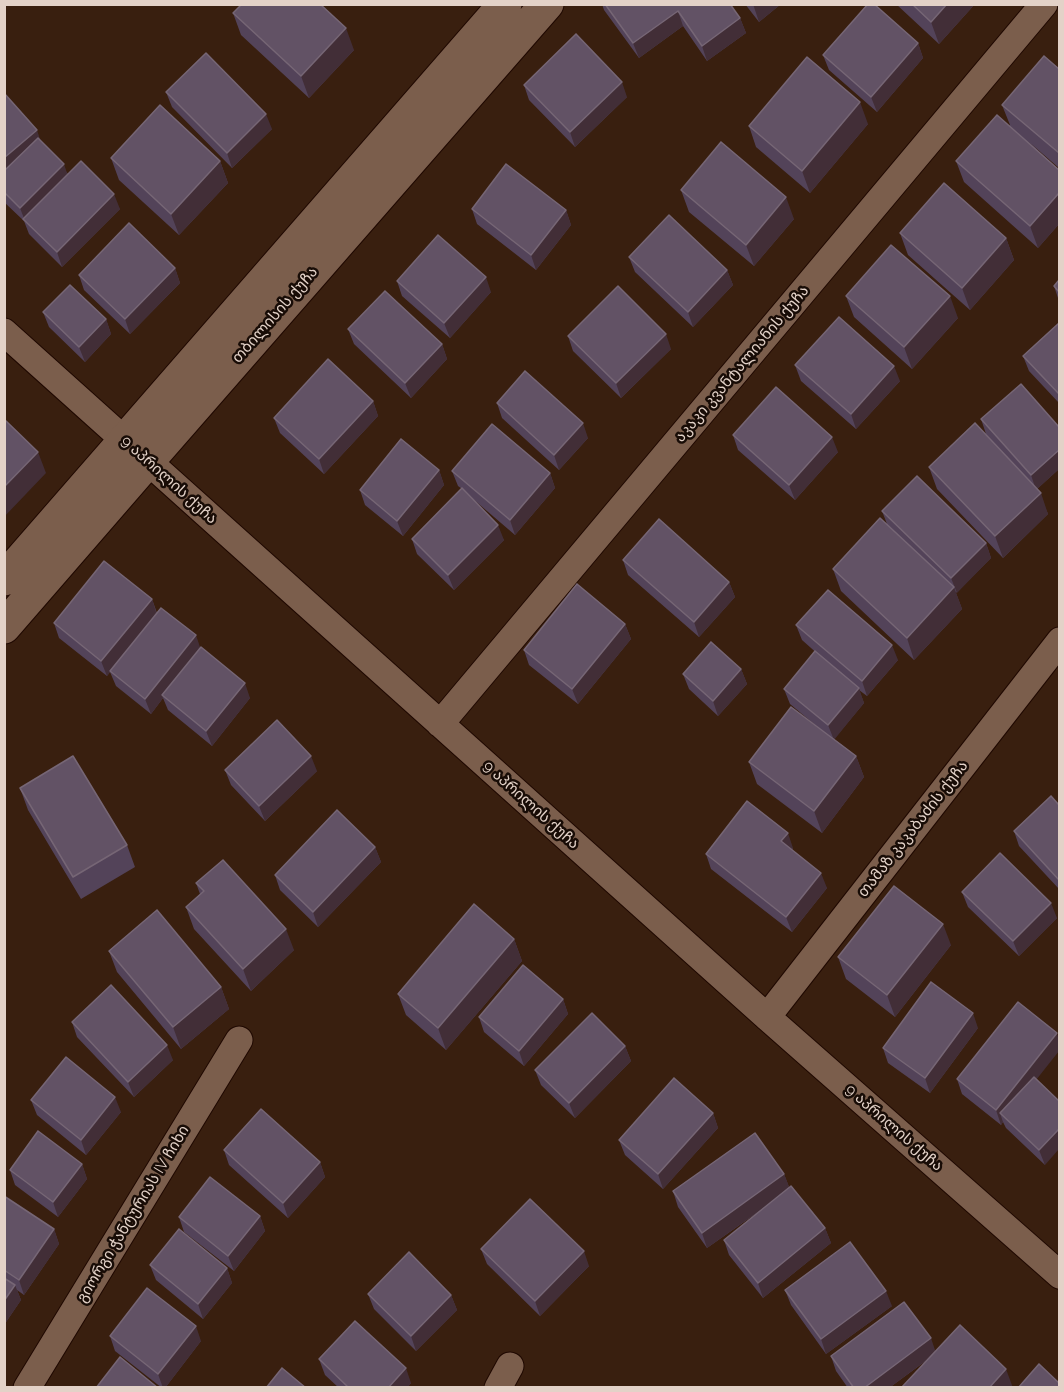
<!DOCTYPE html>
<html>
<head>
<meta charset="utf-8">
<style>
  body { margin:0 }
  #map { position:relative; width:1064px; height:1392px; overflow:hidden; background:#391f0f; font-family:Raleway,sans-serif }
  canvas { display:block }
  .frame { position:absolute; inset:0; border:6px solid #e3d2c8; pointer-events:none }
</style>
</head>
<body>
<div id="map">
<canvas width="1064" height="1392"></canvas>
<div class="frame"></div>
</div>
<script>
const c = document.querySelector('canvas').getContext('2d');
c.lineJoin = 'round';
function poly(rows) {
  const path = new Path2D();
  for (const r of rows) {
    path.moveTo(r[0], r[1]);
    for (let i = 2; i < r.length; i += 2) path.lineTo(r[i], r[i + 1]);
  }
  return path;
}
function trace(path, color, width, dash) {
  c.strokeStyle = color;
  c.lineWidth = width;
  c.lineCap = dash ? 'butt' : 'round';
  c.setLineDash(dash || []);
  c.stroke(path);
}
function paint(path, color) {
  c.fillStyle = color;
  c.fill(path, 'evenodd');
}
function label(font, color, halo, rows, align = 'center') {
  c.font = font + ' Raleway,"Noto Sans Georgian",sans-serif';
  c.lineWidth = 5;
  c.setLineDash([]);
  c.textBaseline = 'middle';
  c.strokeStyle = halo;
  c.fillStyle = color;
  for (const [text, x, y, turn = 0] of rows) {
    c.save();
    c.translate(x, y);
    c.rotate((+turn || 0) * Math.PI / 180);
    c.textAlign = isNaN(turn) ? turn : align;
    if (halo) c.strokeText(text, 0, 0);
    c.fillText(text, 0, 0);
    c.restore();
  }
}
const street = poly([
  [4,332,767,1017,1060,1275],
  [440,724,1044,4],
  [767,1017,1060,641],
  [27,1388,239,1040],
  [498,1388,510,1366]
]);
const secondary = poly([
  [4,579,505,4],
  [4,627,148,461,547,4]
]);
const wall = poly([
  [602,4,730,4,740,18,746,33,707,61,683,26,639,58,604,10],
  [745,4,781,4,759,22],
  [896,4,975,4,939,44],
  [233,13,354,50,309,98,241,35],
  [918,43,923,58,877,112,829,70,823,55],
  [1059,69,1059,168,1029,142,1059,170,1059,224,1038,248,964,182,956,161,1010,125,1002,105],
  [524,85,627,97,575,147,529,100],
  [166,92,272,129,232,168,172,107],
  [4,93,41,141,68,174,120,209,62,267,29,234,24,221,4,202],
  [868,124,810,193,756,147,749,126],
  [111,158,220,161,228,183,179,235,119,180],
  [681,190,794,219,754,266,689,212],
  [472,209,566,210,571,225,536,270,477,224],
  [900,233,1006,238,1014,260,970,310,908,255],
  [629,257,727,270,733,285,693,327,635,272],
  [175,268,180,283,130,334,84,290,79,275],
  [1059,280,1059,301,1054,286],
  [397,281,491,292,450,338,402,296],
  [846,296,958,318,912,369,854,317],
  [43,312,106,319,111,334,85,362,49,327],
  [1059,323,1059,403,1029,371,1023,356],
  [348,329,442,344,447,359,411,398,354,344],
  [568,336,671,349,621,398,573,351],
  [795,365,900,381,856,429,801,381],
  [373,401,378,416,324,474,280,433,274,418],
  [497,403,588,438,559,470,502,418],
  [981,419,1059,427,1059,469,1037,489,1048,514,1003,558,937,489,929,467,1002,452,986,434],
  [733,435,838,452,795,500,738,450],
  [439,470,444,485,403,536,365,505,360,490],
  [452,471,550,473,555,488,515,535,473,499,504,540,454,590,417,554,412,539,462,489,458,486],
  [882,511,986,543,991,558,956,593,962,609,914,660,841,591,833,569,887,524],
  [623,560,729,582,735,597,699,637,628,575],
  [152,599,157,613,201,648,250,698,212,746,168,710,163,698,151,714,116,686,110,672,107,676,59,638,54,623],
  [625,624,631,639,578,704,529,665,524,650],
  [796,625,898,660,867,696,859,690,864,703,834,739,856,756,864,777,822,833,757,784,749,762,820,729,790,704,784,689,820,656,802,640],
  [741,669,747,684,718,716,689,689,683,674],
  [225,770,317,771,265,821,231,785],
  [20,788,127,845,135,867,81,899,28,810],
  [1059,805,1059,889,1019,846,1014,831],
  [375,847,381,862,318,927,280,890,275,875],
  [793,848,792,850,827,888,792,932,711,869,706,854],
  [196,883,294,950,251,991,194,929,186,907,200,894],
  [962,892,1057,918,1019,956,968,907],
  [514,939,522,961,446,1050,406,1015,398,994],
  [951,945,895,1017,846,979,838,957],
  [109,951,221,987,229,1009,181,1049,117,972],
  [563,999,568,1014,524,1066,484,1032,479,1017],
  [72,1022,173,1060,134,1097,77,1037],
  [978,1028,930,1093,888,1063,883,1048],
  [625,1046,631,1061,575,1118,541,1085,535,1070],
  [957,1079,1037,1079,1045,1165,1006,1128,1003,1122,1001,1125,962,1094],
  [31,1100,121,1112,86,1155,37,1115],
  [713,1113,718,1128,663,1189,625,1155,619,1140],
  [224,1150,320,1162,325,1177,288,1218,229,1165],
  [82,1164,87,1179,58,1217,15,1185,10,1170],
  [784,1174,789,1187,825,1228,831,1243,763,1298,729,1255,724,1240,771,1203,707,1248,678,1207,673,1191],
  [4,1196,54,1229,59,1244,24,1295,17,1290,21,1300,4,1325],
  [260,1216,265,1231,234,1271,184,1232,179,1217],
  [481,1249,589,1266,540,1316,487,1264],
  [150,1265,227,1268,232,1283,203,1319,156,1280],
  [785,1290,892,1306,826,1354,791,1305],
  [368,1294,451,1295,457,1310,416,1351,374,1309],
  [110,1336,201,1341,165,1388,162,1388,115,1351],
  [831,1356,927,1360,889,1388,848,1388,836,1371],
  [319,1359,411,1383,407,1388,339,1388,325,1375]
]);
const shadedWall = poly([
  [753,4,781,4,759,22],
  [947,4,975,4,939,44,931,22],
  [678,11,683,26,639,58,633,43],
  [740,18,746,33,707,61,702,46],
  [346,28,354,50,309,98,301,76],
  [918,43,923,58,877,112,871,97],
  [622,82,627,97,575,147,570,132],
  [860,102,868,124,810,193,802,171],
  [266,114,272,129,232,168,227,153],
  [37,130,42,145,4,178,4,158],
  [220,161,228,183,179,235,171,214],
  [64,164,69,179,25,221,20,208],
  [1059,193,1059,224,1038,248,1030,226],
  [114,194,120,209,62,267,57,252],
  [786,197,794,219,754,266,746,245],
  [566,210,571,225,536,270,531,255],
  [1006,238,1014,260,970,310,962,288],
  [175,268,180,283,130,334,125,319],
  [727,270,733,285,693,327,688,312],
  [486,277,491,292,450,338,444,323],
  [950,296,958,318,912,369,904,347],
  [106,319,111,334,85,362,79,347],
  [666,334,671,349,621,398,616,383],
  [442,344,447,359,411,398,405,383],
  [894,366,900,381,856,429,851,414],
  [373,401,378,416,324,474,319,459],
  [583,423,588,438,559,470,554,455],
  [832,437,838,452,795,500,789,485],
  [1059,450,1059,469,1036,490,1031,475],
  [38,452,46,473,4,517,4,487],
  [439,470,444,485,403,536,397,521],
  [550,473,555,488,515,535,510,520],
  [1041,493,1048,514,1003,558,995,536],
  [498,525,504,540,454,590,448,575],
  [986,543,991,558,957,593,951,578],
  [729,582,735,597,699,637,694,622],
  [954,587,962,609,914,660,907,638],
  [152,599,157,615,107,676,101,661],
  [625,624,631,639,578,704,572,689],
  [196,635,201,650,162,695,163,698,151,714,145,699],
  [892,645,898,660,867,696,862,681],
  [741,669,747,684,718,716,713,701],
  [245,683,250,698,212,746,206,731],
  [859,688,864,703,834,740,828,725],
  [311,756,317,771,265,821,259,806],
  [856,756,864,777,822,833,814,811],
  [788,833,793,848,787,856,781,841],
  [375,847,381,862,318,927,313,912],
  [821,873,827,888,792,932,786,917],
  [1051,903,1057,918,1019,956,1013,941],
  [943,924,951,945,895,1017,887,995],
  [286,929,294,950,251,991,243,969],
  [514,939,522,961,446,1050,438,1028],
  [221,987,229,1009,181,1049,173,1027],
  [563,999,568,1014,524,1066,519,1051],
  [973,1013,978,1028,930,1093,925,1078],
  [1057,1033,1059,1041,1059,1051,1006,1118,1000,1113,1003,1122,1001,1125,996,1110],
  [167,1045,173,1060,134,1097,128,1082],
  [625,1046,631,1061,575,1118,569,1103],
  [115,1097,121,1112,86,1155,81,1140],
  [713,1113,718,1128,663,1189,658,1174],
  [1059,1129,1059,1149,1045,1165,1039,1150],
  [320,1162,325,1177,288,1218,283,1203],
  [82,1164,87,1179,58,1217,53,1202],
  [784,1174,790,1189,707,1248,702,1233],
  [260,1216,265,1231,234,1271,228,1256],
  [825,1228,831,1243,763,1298,758,1283],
  [54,1229,59,1244,24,1295,19,1280],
  [584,1251,589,1266,540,1316,535,1301],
  [227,1268,232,1283,203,1319,198,1304],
  [15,1285,21,1300,4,1325,4,1301],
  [886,1291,892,1306,826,1354,821,1339],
  [451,1295,457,1310,416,1351,411,1336],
  [196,1326,201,1341,165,1388,163,1388,158,1374],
  [931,1338,936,1353,889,1388,864,1388],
  [406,1368,411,1383,407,1388,388,1388],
  [1006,1369,1013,1388,989,1388]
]);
const building = poly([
  [242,4,320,4,346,28,301,76,233,13,242,4],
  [605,4,730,4,740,18,702,46,678,11,633,43,605,4],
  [868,4,874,4,918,43,871,97,823,55,868,4],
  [912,4,947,4,931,22,912,4],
  [576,34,622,82,570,132,524,85,576,34],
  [206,53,266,114,227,153,166,92,206,53],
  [1044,56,1059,69,1059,153,1002,105,1044,56],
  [807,57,860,102,802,171,749,126,807,57],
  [4,93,37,130,4,158,4,93],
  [160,105,220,161,171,214,111,158,160,105],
  [997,115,1059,170,1059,193,1030,226,956,161,997,115],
  [38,138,64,164,20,208,4,192,4,171,38,138],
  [721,142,786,197,746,245,681,190,721,142],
  [81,161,114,194,57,252,23,219,81,161],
  [506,164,566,210,531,255,472,209,506,164],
  [944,183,1006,238,962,288,900,233,944,183],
  [669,215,727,270,688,312,629,257,669,215],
  [129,223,175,268,125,319,79,275,129,223],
  [438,235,486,277,444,323,397,281,438,235],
  [891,245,950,296,904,347,846,296,891,245],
  [1059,280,1059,292,1054,286,1059,280],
  [70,285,106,319,79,347,43,312,70,285],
  [618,286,666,334,616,383,568,336,618,286],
  [385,291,442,344,405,383,348,329,385,291],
  [839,317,894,366,851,414,795,365,839,317],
  [1059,323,1059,394,1023,356,1059,323],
  [328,359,373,401,319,459,274,418,328,359],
  [525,371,583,423,554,455,497,403,525,371],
  [1021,384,1059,427,1059,450,1031,475,981,419,1021,384],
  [776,387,832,437,789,485,733,435,776,387],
  [4,419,38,452,4,487,4,419],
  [975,423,1041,493,995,536,929,467,975,423],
  [492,424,550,473,510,520,452,471,492,424],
  [401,439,439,470,397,521,360,490,401,439],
  [917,476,986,543,951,578,882,511,917,476],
  [462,488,498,525,448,575,412,539,462,488],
  [880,518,954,587,907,638,833,569,880,518],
  [659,519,729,582,694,622,623,560,659,519],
  [104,561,152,599,101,661,54,623,104,561],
  [577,584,625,624,572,689,524,650,577,584],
  [828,590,892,645,862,681,796,625,828,590],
  [161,608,196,635,145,699,110,671,161,608],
  [711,642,741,669,713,701,683,674,711,642],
  [201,647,245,683,206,731,162,695,201,647],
  [815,651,859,688,828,725,784,689,815,651],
  [791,707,856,756,814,811,749,762,791,707],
  [277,720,311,756,259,806,225,770,277,720],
  [73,756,127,845,73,877,20,788,73,756],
  [1051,796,1059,805,1059,880,1014,831,1051,796],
  [747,801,788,833,781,841,821,873,786,917,706,854,747,801],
  [337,810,375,847,313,912,275,875,337,810],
  [1000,853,1051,903,1013,941,962,892,1000,853],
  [223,860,286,929,243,969,186,907,204,891,196,883,223,860],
  [894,886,943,924,887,995,838,957,894,886],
  [474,904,514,939,438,1028,398,994,474,904],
  [157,910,221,987,173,1027,109,951,157,910],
  [523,965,563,999,519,1051,479,1017,523,965],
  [931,982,973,1013,925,1078,883,1048,931,982],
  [111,985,167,1045,128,1082,72,1022,111,985],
  [1018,1002,1057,1033,996,1110,957,1079,1018,1002],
  [592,1013,625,1046,569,1103,535,1070,592,1013],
  [66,1057,115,1097,81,1140,31,1100,66,1057],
  [1034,1077,1059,1101,1059,1129,1039,1150,1000,1113,1034,1077],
  [674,1078,713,1113,658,1174,619,1140,674,1078],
  [261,1109,320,1162,283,1203,224,1150,261,1109],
  [38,1131,82,1164,53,1202,10,1170,38,1131],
  [755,1133,784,1174,702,1233,673,1191,755,1133],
  [210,1177,260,1216,228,1256,179,1217,210,1177],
  [791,1186,825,1228,758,1283,724,1240,791,1186],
  [4,1196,54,1229,19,1280,4,1270,4,1196],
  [530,1199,584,1251,535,1301,481,1249,530,1199],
  [179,1229,227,1268,198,1304,150,1265,179,1229],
  [850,1242,886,1291,821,1339,785,1290,850,1242],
  [409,1252,451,1295,411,1336,368,1294,409,1252],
  [4,1278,15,1285,4,1301,4,1278],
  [147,1288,196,1326,158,1374,110,1336,147,1288],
  [904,1302,931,1338,864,1388,854,1388,831,1356,904,1302],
  [355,1321,406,1368,388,1388,349,1388,319,1359,355,1321],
  [960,1325,1006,1369,989,1388,901,1388,960,1325],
  [120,1357,158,1388,96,1388,120,1357],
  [1039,1364,1059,1383,1059,1388,1018,1388,1039,1364],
  [282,1368,306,1388,266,1388,282,1368]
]);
const streetNames = [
  ["თბილისის ქუჩა",275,315,-49],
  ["აკაკი კვანტალიანის ქუჩა",742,364,-50],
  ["9 აპრილის ქუჩა",169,480,42],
  ["9 აპრილის ქუჩა",531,805,42],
  ["თამაზ კაკაბაძის ქუჩა",913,829,-52],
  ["9 აპრილის ქუჩა",894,1128,41],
  ["გიორგი ჭანტურიას IV ჩიხი",133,1214,-59]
];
trace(street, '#1f0800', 29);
trace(secondary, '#1f0800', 35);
trace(street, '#7b5e4c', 27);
trace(secondary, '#7b5e4c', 33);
paint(wall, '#534359');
paint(shadedWall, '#422e37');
paint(building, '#625265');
trace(building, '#766675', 1.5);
label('15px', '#e3d2c8', '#180c06', streetNames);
</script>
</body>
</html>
